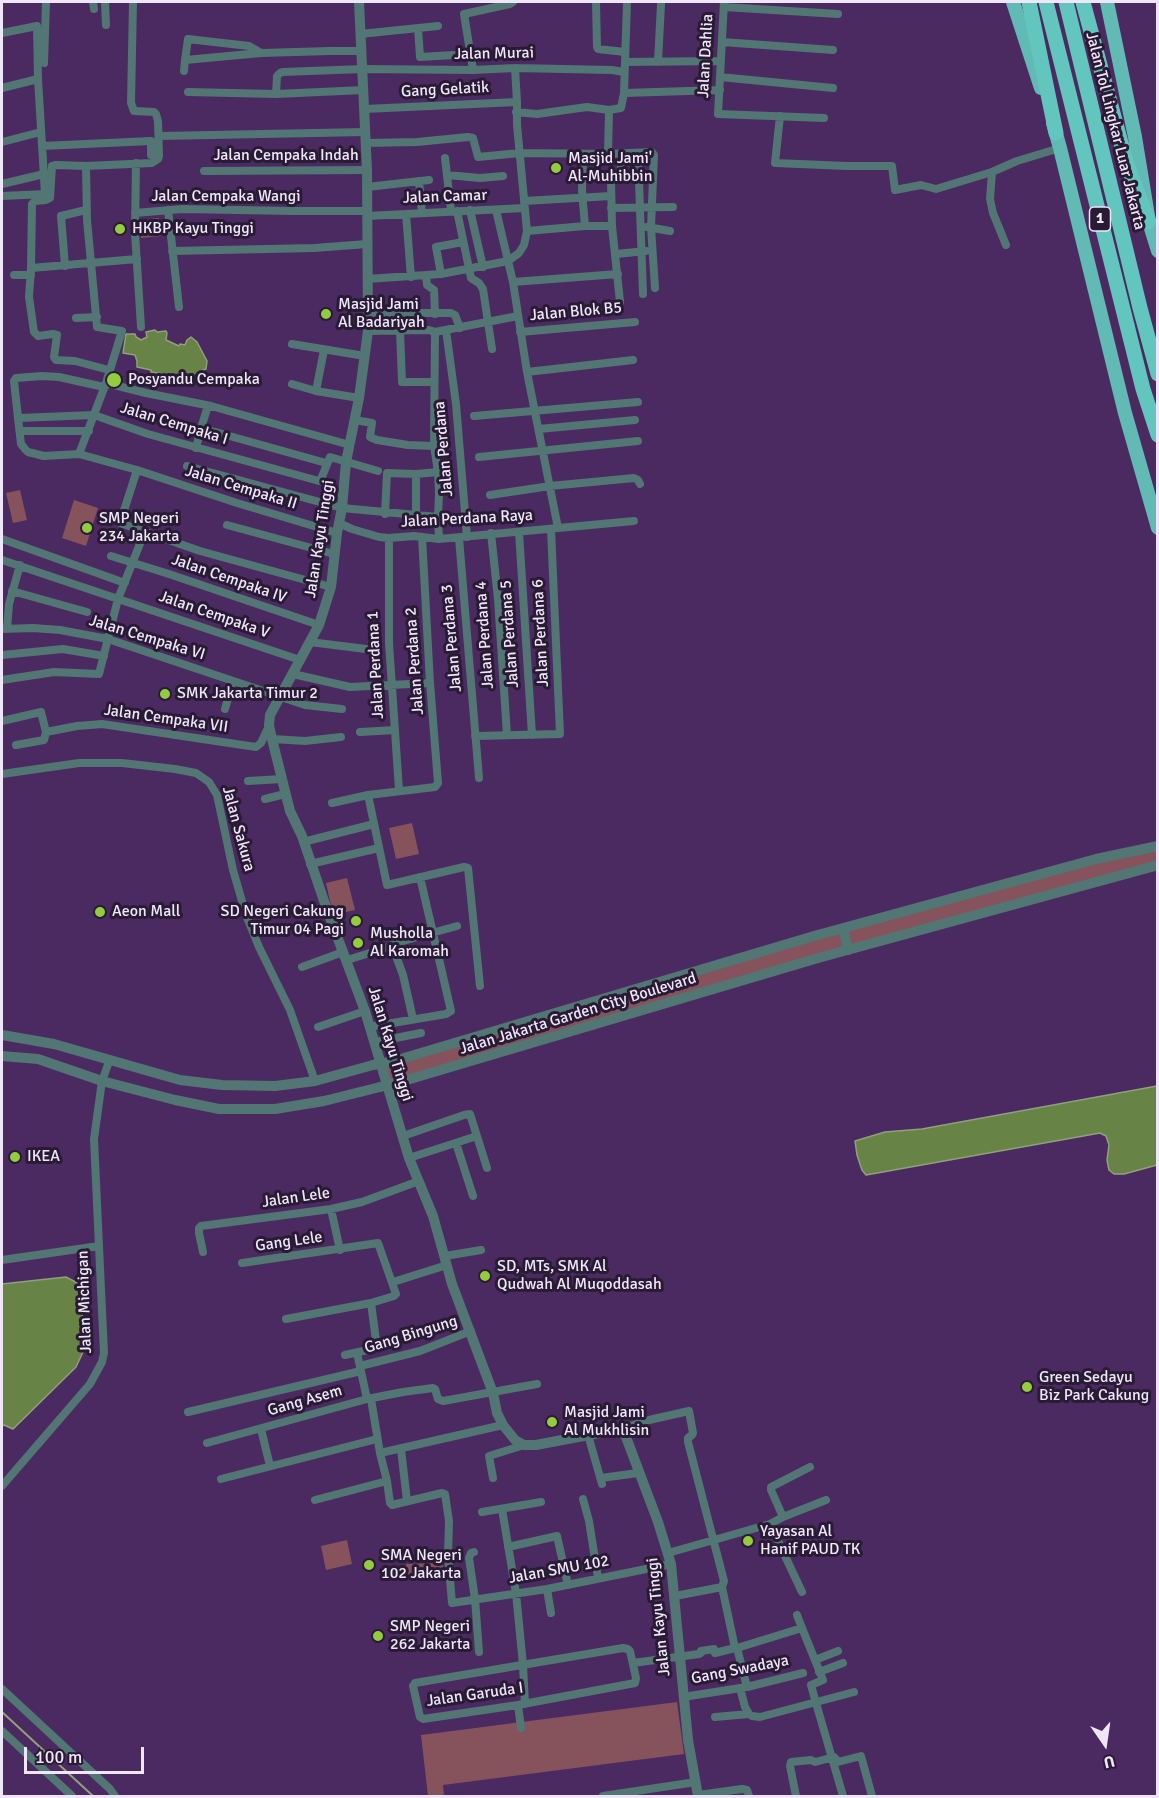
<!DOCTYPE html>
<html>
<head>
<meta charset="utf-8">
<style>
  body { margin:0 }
  #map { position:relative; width:1159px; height:1798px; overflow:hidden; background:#4b2a62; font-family:Signika,sans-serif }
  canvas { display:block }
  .frame { position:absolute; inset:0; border:3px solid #f0e6fa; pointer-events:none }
  .north { position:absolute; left:1075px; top:1714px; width:60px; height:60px; -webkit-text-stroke:4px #291b34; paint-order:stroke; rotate:167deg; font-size:16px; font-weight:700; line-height:24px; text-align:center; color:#f0e6fa }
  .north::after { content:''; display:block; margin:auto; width:21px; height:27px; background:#f0e6fa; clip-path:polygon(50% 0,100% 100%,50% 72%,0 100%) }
  .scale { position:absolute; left:24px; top:1747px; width:120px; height:27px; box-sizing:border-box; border:3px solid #f0e6fa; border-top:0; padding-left:8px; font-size:18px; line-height:21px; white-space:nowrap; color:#f0e6fa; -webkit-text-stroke:4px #291b34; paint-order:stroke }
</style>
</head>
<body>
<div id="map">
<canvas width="1159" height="1798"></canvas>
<div class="frame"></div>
<div class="north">U</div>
<div class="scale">100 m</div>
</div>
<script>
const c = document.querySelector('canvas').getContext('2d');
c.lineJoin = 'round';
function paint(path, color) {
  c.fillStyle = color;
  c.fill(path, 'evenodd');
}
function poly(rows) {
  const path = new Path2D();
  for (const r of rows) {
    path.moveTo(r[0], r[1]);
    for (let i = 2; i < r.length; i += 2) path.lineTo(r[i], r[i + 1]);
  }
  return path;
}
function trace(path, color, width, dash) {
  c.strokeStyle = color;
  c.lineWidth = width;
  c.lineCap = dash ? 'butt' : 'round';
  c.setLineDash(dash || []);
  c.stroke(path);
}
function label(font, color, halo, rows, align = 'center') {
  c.font = font + ' Signika,sans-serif';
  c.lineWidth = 6;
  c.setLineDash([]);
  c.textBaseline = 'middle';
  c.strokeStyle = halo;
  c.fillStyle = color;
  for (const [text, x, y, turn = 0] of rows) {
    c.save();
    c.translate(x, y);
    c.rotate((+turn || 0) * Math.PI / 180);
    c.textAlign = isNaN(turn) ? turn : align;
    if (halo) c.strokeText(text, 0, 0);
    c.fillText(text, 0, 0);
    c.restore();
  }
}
const green = poly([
  [159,218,161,236,141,238,139,220],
  [20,490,27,520,13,523,6,493],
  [74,500,98,508,86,546,62,538],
  [412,823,419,854,396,859,389,828],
  [1157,846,1157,866,390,1085,383,1063,843,928],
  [347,878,355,910,333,915,326,883],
  [347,1540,352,1564,326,1570,321,1546],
  [443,1563,443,1579,406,1579,406,1564],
  [677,1702,684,1754,443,1785,444,1796,428,1796,421,1735]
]);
const water = poly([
  [155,330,157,332,166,331,167,333,166,340,179,346,180,344,185,345,187,340,191,337,197,342,207,361,206,369,201,371,201,381,194,380,192,381,185,378,151,372,151,370,137,367,137,361,135,355,123,353,126,334,135,334,136,337,141,340,147,337,146,332,155,330],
  [1157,1086,1157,1165,1124,1174,1114,1174,1109,1170,1107,1160,1109,1145,1106,1136,1100,1133,866,1175,862,1170,857,1155,855,1141,885,1132,922,1129,1157,1086],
  [66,1277,81,1285,84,1350,76,1367,13,1429,4,1425,2,1426,2,1284,66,1277]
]);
const stream = poly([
  [2,1712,93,1796]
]);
const minor = poly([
  [93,2,94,9],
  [105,2,106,25],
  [596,2,597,47,598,49,625,52],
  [724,2,718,114,824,118],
  [724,7,838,14],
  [418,28,420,57,471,54],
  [2,33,37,26,38,79],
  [360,34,438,26],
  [722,42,833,50],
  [185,60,188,39,249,46,261,53],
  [625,62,720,61],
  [658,62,661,4],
  [44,63,46,2],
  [515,68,517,102],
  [473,70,464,14,510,4,513,2],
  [184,71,185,60,261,53,330,51,361,51],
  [720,77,833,88],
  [2,88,38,79,45,194,2,196],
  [188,92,276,94,364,90],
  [624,93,720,90],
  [276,94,277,76,280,73,283,72,363,69,473,70,515,68,612,70,624,72],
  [365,109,517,102,517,125,527,231,524,245,519,253,508,261,441,274,367,279],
  [609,110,608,154,652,152,654,155,651,227,655,288],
  [516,112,537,114,587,107,609,110,621,108,624,93,627,2],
  [780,116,775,163,847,166,892,166,895,190,921,185,936,189,992,172,1017,161,1060,148],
  [159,136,366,132],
  [2,142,41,132],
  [366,143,417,142,468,137,473,138,478,157,520,153,608,154],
  [42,146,151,141,151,155],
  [638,153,643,294],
  [583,154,582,191,585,226],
  [445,158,451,211],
  [136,163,135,233,141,327],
  [204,171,367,170],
  [992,172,990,199,993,213,1006,245],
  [447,175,480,178,503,176],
  [419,181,422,213],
  [2,184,44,174],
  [367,187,429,180],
  [524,201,611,196],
  [611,208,673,207],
  [168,210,179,307],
  [470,210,483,267],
  [496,210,513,282,527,372,558,528],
  [457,211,471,278,479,283,483,289,492,349],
  [135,213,182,209,293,211,367,211],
  [406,214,411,277],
  [367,216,524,208],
  [612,226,620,302],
  [647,227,670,231],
  [527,231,585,226,612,226,611,180,621,171,621,154],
  [172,251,314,248,367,244],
  [616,254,646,251],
  [65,266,61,216,86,210],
  [31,268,32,204,35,201,46,200,50,198,52,166,56,165,86,166],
  [441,274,436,247,463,242],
  [14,275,31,275],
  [426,275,427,285,434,290,435,314],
  [513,282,618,274],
  [368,315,411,313,451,313,455,315,460,328],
  [76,318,97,317],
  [446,330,456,404,467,537],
  [368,331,429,330,435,332,518,316],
  [400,331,402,382,434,382],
  [435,332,434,446,438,472,439,493,438,517,439,539],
  [520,332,635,322],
  [292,344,365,356],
  [109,370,75,361,56,360,54,357,57,335,53,334,38,336,34,332,29,297,31,268,137,259],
  [527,372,633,360],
  [106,383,122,331,97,327,87,220,86,166,152,163,158,159,159,156,158,121,156,114,154,112,134,111,131,103,133,2],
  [292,384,316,391,359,398],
  [104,387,59,377,42,376,16,378,14,381,18,418,21,444,25,449,28,452,44,456,79,454,137,470,237,503,337,533],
  [316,391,324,350],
  [474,416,638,402],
  [18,418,94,415,148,434,319,481,321,479,330,457,378,471],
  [355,420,372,423,370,437,377,440,408,445,434,446],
  [201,428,208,406],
  [539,429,635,420],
  [20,431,89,431],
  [196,448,201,428,326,463],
  [79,454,106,383,146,393,211,406,350,445],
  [479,457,638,441],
  [187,466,342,508,438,517],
  [137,470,120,523,200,551,331,587],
  [490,495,550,486,634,478,638,480,640,484],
  [385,514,387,473,416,474,438,472],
  [416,516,416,474],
  [339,523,352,529,379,537,389,538,414,536,439,539,634,521],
  [227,525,334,554],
  [519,532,532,735],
  [491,533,498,599,507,735],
  [422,537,430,683,438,783,435,787,368,795,387,885,464,867,468,868,480,986],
  [389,538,389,643,399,790],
  [459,538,479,778],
  [2,539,125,583],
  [111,556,169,574,319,625],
  [2,560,300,660],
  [12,591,87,612],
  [2,629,33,628,60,630,108,639,305,705,342,709],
  [7,629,9,604,20,565],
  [310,642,366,649],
  [2,655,63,649,104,656],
  [293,674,350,687,430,683],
  [2,680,54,672,99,674,118,599,145,531],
  [225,709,233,681],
  [2,721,41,712,46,732],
  [46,732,77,726,102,724,256,747,261,743,269,726],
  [360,732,395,730],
  [475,736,560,734,551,529],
  [272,739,305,741,341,737],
  [16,745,44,740,46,732],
  [2,774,79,763,122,763,175,769,196,773,209,782,217,795,233,870,246,915,259,947,290,1010,315,1081],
  [248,781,282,779],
  [265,799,285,794],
  [332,803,368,795],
  [303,842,374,824],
  [310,864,379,848],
  [392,945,403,975,413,1019],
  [347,960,386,948,396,943,457,926],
  [302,967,343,952],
  [318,1027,365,1011],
  [369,1027,446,1014,451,1011,420,877],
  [375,1042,421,1033],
  [403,1136,464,1115,470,1114,487,1168],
  [456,1143,473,1196],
  [409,1158,477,1136],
  [331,1209,340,1250],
  [203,1252,199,1233,199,1228,201,1226,331,1209,362,1202,419,1181],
  [445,1256,481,1250],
  [2,1260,99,1246],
  [242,1263,378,1243,396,1294,394,1296,371,1303,377,1348,345,1355],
  [393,1282,447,1265],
  [286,1319,371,1303],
  [357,1353,367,1399],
  [360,1366,420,1351,471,1331],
  [371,1399,380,1453,387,1481,390,1503,392,1505,442,1493,445,1494,449,1521,448,1556,452,1603,547,1589,671,1564],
  [188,1412,361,1371],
  [261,1429,270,1466],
  [618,1430,649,1420,689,1411,693,1433,692,1435,688,1438,688,1442,724,1581,722,1587,735,1648,737,1648,747,1687],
  [588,1435,602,1484],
  [207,1443,367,1399,403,1392,433,1388,435,1389,438,1399,443,1401,537,1384],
  [401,1449,407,1501],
  [380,1453,503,1425],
  [493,1478,489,1456,524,1445],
  [601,1478,638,1473],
  [221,1479,377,1439],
  [2,1486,90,1384,102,1362,104,1353,94,1139,102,1081,110,1059],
  [583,1499,589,1521,598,1578],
  [315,1500,387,1481],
  [502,1509,516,1593,523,1665,525,1704],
  [482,1512,541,1502],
  [783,1517,771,1490,771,1487,810,1467],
  [770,1524,802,1592],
  [508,1547,557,1536,568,1585],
  [474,1552,471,1553,469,1558,475,1599,479,1652],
  [668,1553,770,1524,783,1517,826,1500],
  [547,1589,551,1613],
  [675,1596,722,1587],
  [797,1615,802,1628],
  [623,1648,628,1649,630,1651,636,1678,635,1683,518,1705,423,1719,420,1717,413,1686,415,1683,623,1648],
  [737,1648,802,1628,823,1680,811,1685,816,1703],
  [815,1660,838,1651],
  [633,1663,699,1654,701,1653,701,1651,714,1649,715,1653,735,1648],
  [819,1672,843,1663],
  [740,1688,745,1707,749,1714,752,1716,760,1717,854,1692],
  [2,1689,110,1789,115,1796],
  [683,1697,747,1687,803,1673],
  [816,1703,843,1796],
  [518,1705,521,1728],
  [715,1717,749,1714],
  [2,1731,72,1796],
  [698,1795,742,1789,747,1790,749,1796],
  [603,1796,696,1782],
  [796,1796,790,1766,791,1762,811,1760,815,1762,834,1757,838,1762,861,1756,872,1796]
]);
const tertiary = poly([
  [359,2,367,170,368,331,359,398,346,462,342,508,337,533,331,587,319,625,270,715,269,725,272,739,290,811,302,836,325,904,365,1011,409,1158,433,1216,452,1284,493,1393,497,1413,503,1425,515,1440,524,1445,536,1445,615,1430,623,1433,626,1437,658,1522,671,1564,688,1740,698,1796],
  [843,928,848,950],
  [2,1035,54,1044,180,1080,222,1085,275,1086,315,1081,373,1065],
  [2,1056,38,1059,102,1081,175,1100,219,1109,275,1109,324,1101,380,1087],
  [394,1061,814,936,1096,859,1158,846],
  [400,1082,818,958,1158,865]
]);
const trunk = poly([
  [1013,2,1041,88],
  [1107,2,1135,137,1149,222,1158,251],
  [1053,123,1060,148,1125,413,1158,528]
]);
const motorway = poly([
  [1029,2,1056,133],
  [1046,2,1143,389,1158,435],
  [1066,2,1140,308,1158,374],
  [1083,2,1127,165,1149,222]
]);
const tertiaryBridge = poly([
  [373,1065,394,1061],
  [380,1087,400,1082]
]);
const markers = [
  [556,168,6,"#93cd3d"],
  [120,229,6,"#93cd3d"],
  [326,314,6,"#93cd3d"],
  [114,380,8,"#93cd3d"],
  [87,528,6,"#93cd3d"],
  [165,694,6,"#93cd3d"],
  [100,912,6,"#93cd3d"],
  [356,921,6,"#93cd3d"],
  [358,943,6,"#93cd3d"],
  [15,1157,6,"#93cd3d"],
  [485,1276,6,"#93cd3d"],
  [1027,1387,6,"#93cd3d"],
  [552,1422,6,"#93cd3d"],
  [748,1541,6,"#93cd3d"],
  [369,1565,6,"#93cd3d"],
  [378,1636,6,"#93cd3d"]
];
const shields = [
  [1100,219,21]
];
const shieldNames = [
  ["1",1100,219]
];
const streetNames = [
  ["Jalan Murai",494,54,-1],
  ["Jalan Dahlia",706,56,-87],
  ["Gang Gelatik",445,90,-3],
  ["Jalan Tol Lingkar Luar Jakarta",1115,131,76],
  ["Jalan Cempaka Indah",286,156],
  ["Jalan Cempaka Wangi",226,197],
  ["Jalan Camar",445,197,-2],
  ["Jalan Blok B5",576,312,-5],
  ["Jalan Cempaka I",174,424,17],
  ["Jalan Perdana",444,449,-95],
  ["Jalan Cempaka II",241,488,17],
  ["Jalan Perdana Raya",467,519,-3],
  ["Jalan Kayu Tinggi",320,539,-81],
  ["Jalan Cempaka IV",229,579,19],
  ["Jalan Cempaka V",214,615,19],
  ["Jalan Perdana 6",541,633,-93],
  ["Jalan Perdana 5",510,634,-94],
  ["Jalan Perdana 4",485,635,-94],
  ["Jalan Cempaka VI",147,638,17],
  ["Jalan Perdana 3",452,638,-95],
  ["Jalan Perdana 2",415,661,-94],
  ["Jalan Perdana 1",376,665,-93],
  ["Jalan Cempaka VII",166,719,8],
  ["Jalan Sakura",238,829,75],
  ["Jalan Jakarta Garden City Boulevard",578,1014,-17],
  ["Jalan Kayu Tinggi",390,1044,73],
  ["Jalan Lele",296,1198,-8],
  ["Gang Lele",289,1242,-8],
  ["Jalan Michigan",85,1302,-92],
  ["Gang Bingung",411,1335,-17],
  ["Gang Asem",305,1401,-16],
  ["Jalan SMU 102",559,1570,-10],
  ["Jalan Kayu Tinggi",659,1617,-96],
  ["Gang Swadaya",740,1670,-11],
  ["Jalan Garuda I",475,1695,-8]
];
const poiNames = [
  ["Masjid Jami'",568,159],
  ["Al-Muhibbin",568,177],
  ["HKBP Kayu Tinggi",132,229],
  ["Masjid Jami",338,305],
  ["Al Badariyah",338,323],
  ["Posyandu Cempaka",128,380],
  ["SMP Negeri",99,519],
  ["234 Jakarta",99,537],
  ["SMK Jakarta Timur 2",177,694],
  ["Aeon Mall",112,912],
  ["SD Negeri Cakung",344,912,"right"],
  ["Timur 04 Pagi",344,930,"right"],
  ["Musholla",370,934],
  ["Al Karomah",370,952],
  ["IKEA",27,1157],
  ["SD, MTs, SMK Al",497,1267],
  ["Qudwah Al Muqoddasah",497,1285],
  ["Green Sedayu",1039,1378],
  ["Biz Park Cakung",1039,1396],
  ["Masjid Jami",564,1413],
  ["Al Mukhlisin",564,1431],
  ["Yayasan Al",760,1532],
  ["Hanif PAUD TK",760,1550],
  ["SMA Negeri",381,1556],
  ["102 Jakarta",381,1574],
  ["SMP Negeri",390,1627],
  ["262 Jakarta",390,1645]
];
paint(green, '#86525b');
paint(water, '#678345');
trace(water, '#90a17b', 1.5);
trace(stream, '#90a17b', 2);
trace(minor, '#517673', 8);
trace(tertiary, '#517673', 10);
trace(trunk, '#61bab4', 14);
trace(motorway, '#63c6be', 15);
trace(tertiaryBridge, '#517673', 10);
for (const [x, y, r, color] of markers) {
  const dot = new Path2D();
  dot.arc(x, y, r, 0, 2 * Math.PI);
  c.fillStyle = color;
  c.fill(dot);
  trace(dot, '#291b34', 2);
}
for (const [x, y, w] of shields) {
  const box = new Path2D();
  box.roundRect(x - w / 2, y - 12, w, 24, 4.5);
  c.fillStyle = '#291b34';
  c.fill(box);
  trace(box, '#f0e6fa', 1.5);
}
label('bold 15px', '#f0e6fa', null, shieldNames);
label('16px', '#f0e6fa', '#291b34', streetNames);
label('16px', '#f0e6fa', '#291b34', poiNames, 'left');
</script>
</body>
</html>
